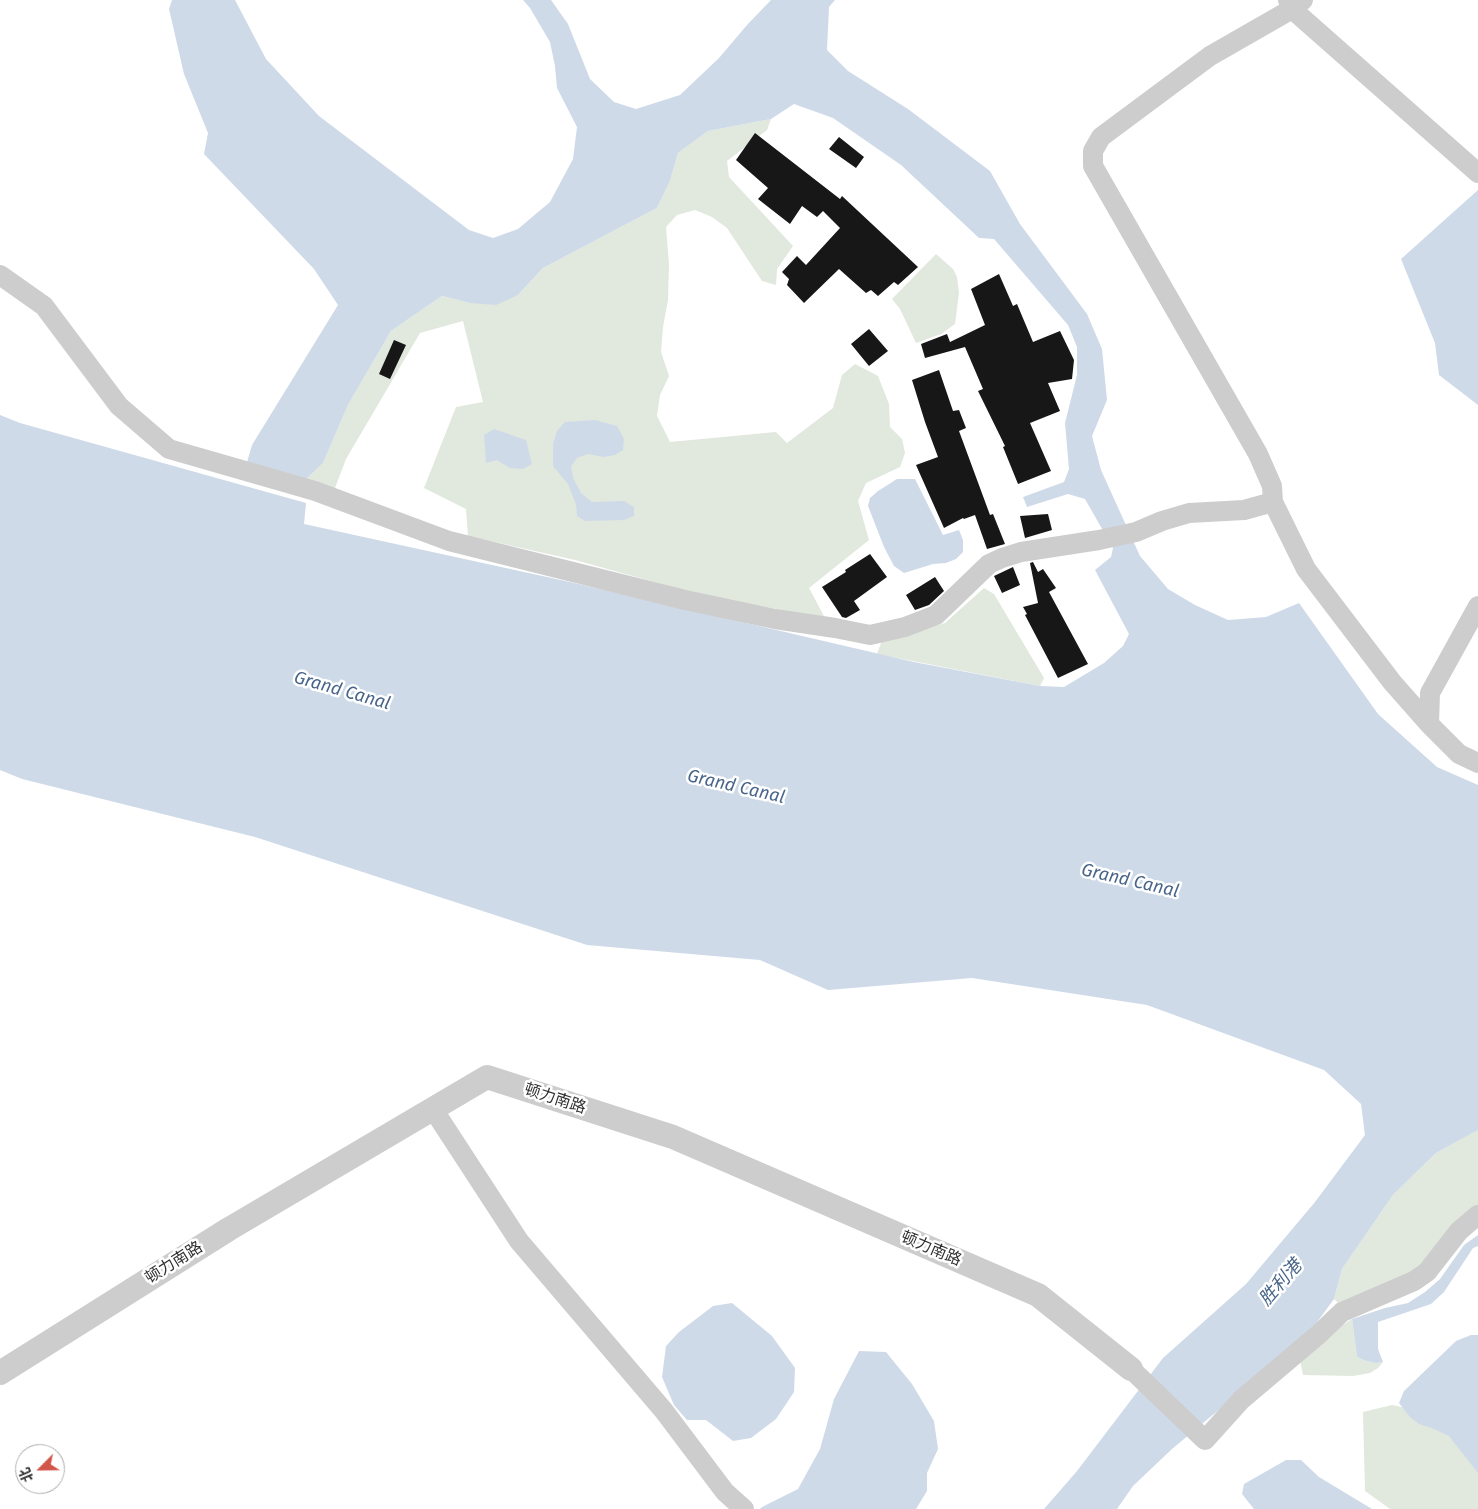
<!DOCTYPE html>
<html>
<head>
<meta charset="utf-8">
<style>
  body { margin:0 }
  #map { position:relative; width:1478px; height:1509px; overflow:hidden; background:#fff; font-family:"Fira Sans","Noto Sans SC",sans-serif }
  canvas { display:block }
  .north { position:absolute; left:15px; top:1444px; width:50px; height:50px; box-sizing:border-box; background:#fff; border:1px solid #acacac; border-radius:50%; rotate:247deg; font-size:14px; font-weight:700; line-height:20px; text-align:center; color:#303030 }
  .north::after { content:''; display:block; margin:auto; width:18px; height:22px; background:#d15649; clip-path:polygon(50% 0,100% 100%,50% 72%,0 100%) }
</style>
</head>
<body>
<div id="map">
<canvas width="1478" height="1509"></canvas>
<div class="north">北</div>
</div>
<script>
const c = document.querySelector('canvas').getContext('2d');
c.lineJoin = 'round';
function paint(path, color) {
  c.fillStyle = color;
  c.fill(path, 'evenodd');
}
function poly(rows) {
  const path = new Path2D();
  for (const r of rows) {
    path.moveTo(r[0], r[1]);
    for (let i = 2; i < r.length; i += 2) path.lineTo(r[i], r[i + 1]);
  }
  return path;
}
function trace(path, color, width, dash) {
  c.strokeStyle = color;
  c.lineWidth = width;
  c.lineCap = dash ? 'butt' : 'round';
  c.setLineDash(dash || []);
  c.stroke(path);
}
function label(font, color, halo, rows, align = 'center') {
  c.font = font + ' "Fira Sans","Noto Sans SC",sans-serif';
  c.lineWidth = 5;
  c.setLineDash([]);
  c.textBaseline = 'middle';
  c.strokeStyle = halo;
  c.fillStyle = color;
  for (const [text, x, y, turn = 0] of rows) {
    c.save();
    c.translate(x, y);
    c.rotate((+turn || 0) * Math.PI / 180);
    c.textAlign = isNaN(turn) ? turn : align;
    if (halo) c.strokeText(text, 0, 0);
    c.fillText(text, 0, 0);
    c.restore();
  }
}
const green = poly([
  [771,119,767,130,727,161,729,177,793,246,777,269,776,285,762,281,727,228,712,217,695,210,677,215,666,227,669,265,668,300,663,327,661,352,669,376,660,395,657,416,670,442,776,432,787,443,833,408,842,375,855,364,878,376,889,404,890,427,902,439,905,453,900,467,866,483,858,501,869,540,809,588,825,618,701,595,575,560,468,536,466,509,424,488,456,407,483,402,463,321,420,333,346,459,335,488,295,490,323,463,348,405,391,331,442,296,470,303,518,295,543,268,657,208,670,181,678,153,708,131],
  [936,254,953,269,957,277,959,293,955,324,941,334,916,343,900,309,892,299],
  [984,588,994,594,1044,678,1040,686,877,654,882,640,945,623],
  [1478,1130,1478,1206,1418,1269,1338,1303,1334,1299,1342,1269,1393,1195,1436,1153],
  [1352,1319,1357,1357,1366,1361,1376,1363,1383,1362,1378,1368,1370,1373,1353,1376,1303,1375,1300,1360,1330,1333],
  [1392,1405,1412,1409,1478,1456,1478,1509,1390,1509,1365,1491,1363,1412]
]);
const water = poly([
  [172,0,235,0,266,59,319,116,469,230,493,238,518,229,550,202,573,159,577,127,557,88,555,66,550,42,530,8,523,0,551,0,568,24,590,79,614,102,636,109,680,95,719,58,747,25,771,0,835,0,829,7,827,50,848,71,908,109,990,171,1020,224,1087,314,1102,349,1107,400,1092,436,1101,470,1140,556,1168,589,1195,605,1228,620,1266,617,1299,603,1378,714,1437,767,1478,785,1478,1130,1436,1153,1393,1195,1342,1269,1334,1299,1307,1336,1172,1449,1133,1486,1117,1509,1044,1509,1077,1471,1163,1358,1246,1284,1315,1202,1365,1135,1361,1104,1324,1070,1147,1005,972,978,828,990,760,960,587,945,255,837,22,779,0,770,0,415,20,423,306,503,304,524,570,582,914,662,1040,686,1064,687,1104,663,1123,646,1129,634,1095,570,1111,557,1113,548,1085,499,1068,494,1027,507,1023,497,1064,482,1069,469,1065,423,1077,375,1077,347,1068,325,994,239,979,238,901,165,833,118,794,104,771,119,708,131,678,153,670,181,657,208,543,268,518,295,496,305,470,303,442,296,391,331,348,405,323,463,295,490,243,476,252,445,338,305,314,269,204,154,208,133,184,74,169,9],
  [1478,190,1478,405,1439,375,1435,343,1401,259],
  [595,420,617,426,624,439,623,450,615,455,603,457,588,454,577,458,571,466,573,478,581,493,592,502,624,501,634,507,634,516,624,520,585,521,577,516,576,504,568,484,553,466,553,444,557,431,565,422],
  [494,429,526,440,532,464,523,469,510,468,497,460,486,463,484,435],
  [897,479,915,479,943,535,959,530,963,540,963,552,956,559,946,563,933,564,904,573,894,566,884,547,868,506,870,498,878,491],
  [1478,1235,1478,1246,1473,1248,1444,1292,1431,1304,1378,1322,1378,1349,1383,1362,1376,1363,1366,1361,1357,1357,1352,1319,1385,1308,1408,1303,1425,1292,1440,1279,1464,1245],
  [732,1303,772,1336,795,1368,794,1392,776,1419,751,1438,733,1441,706,1420,687,1420,674,1405,662,1377,666,1346,679,1332,713,1306],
  [1471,1335,1478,1335,1478,1473,1449,1436,1432,1428,1419,1424,1410,1417,1399,1403,1404,1391,1456,1341],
  [859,1351,886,1352,912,1384,934,1421,938,1449,927,1473,927,1491,916,1509,760,1509,762,1507,798,1489,820,1449,834,1399],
  [1286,1460,1301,1460,1319,1477,1372,1509,1254,1509,1242,1494,1244,1484]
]);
const building = poly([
  [755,133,840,199,842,196,918,267,898,285,894,282,878,296,871,290,866,293,839,269,804,303,787,285,789,279,782,272,797,256,806,265,840,228,823,211,817,217,802,206,790,224,758,199,768,188,736,160],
  [839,137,864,157,856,168,829,149],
  [999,274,1013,306,1017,304,1033,342,1060,331,1074,360,1072,379,1048,383,1060,411,1030,423,1051,471,1018,484,1003,447,1005,446,978,391,983,389,965,347,925,358,921,344,947,334,950,342,985,325,971,289],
  [869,329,888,351,869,366,851,344],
  [394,340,406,345,390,379,379,374],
  [939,370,953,411,959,410,966,428,959,431,990,515,993,514,1005,544,987,549,975,515,964,519,963,518,944,528,916,465,938,457,925,422,912,380],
  [1048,514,1052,530,1025,538,1020,516],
  [870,554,887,577,854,601,860,610,846,618,842,617,822,587,846,572,845,570],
  [1033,562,1038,572,1043,569,1056,588,1049,592,1088,664,1058,678,1025,615,1027,614,1023,607,1038,603,1030,563],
  [1013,567,1020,585,1002,593,994,576],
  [935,577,944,591,929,605,915,610,906,595]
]);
const minor = poly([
  [1288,0,1292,9,1478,173],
  [1303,0,1292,9,1210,56,1101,137,1093,151,1093,166,1258,454,1272,486,1273,502,1306,569,1392,682,1429,724,1459,754,1478,763],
  [0,275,44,306,119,406,169,449,315,491,449,541,685,600,775,619,835,628,870,635,905,627,936,615,989,564,1002,558,1021,552,1099,540,1136,532,1162,521,1189,513,1244,510,1273,502],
  [1429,724,1430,693,1478,606],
  [433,1109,519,1241,664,1411,725,1492,744,1509],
  [1131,1369,1205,1440,1241,1400,1319,1334,1342,1312,1414,1281,1427,1272,1459,1231,1478,1215]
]);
const tertiary = poly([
  [0,1373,229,1229,487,1077,673,1137,1038,1295,1131,1369]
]);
const streetNames = [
  ["顿力南路",555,1099,18],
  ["顿力南路",931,1249,23],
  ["顿力南路",174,1263,-32]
];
const waterNames = [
  ["Grand Canal",342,691,16],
  ["Grand Canal",736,787,13],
  ["Grand Canal",1130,881,13],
  ["胜利港",1281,1283,-49]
];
paint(green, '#e1e8dd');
paint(water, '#cfdae9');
paint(building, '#171717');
trace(minor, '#cdcdcd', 20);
trace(tertiary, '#cdcdcd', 24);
label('16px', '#303030', '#fff', streetNames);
label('italic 18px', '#486589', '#fff', waterNames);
</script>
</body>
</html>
